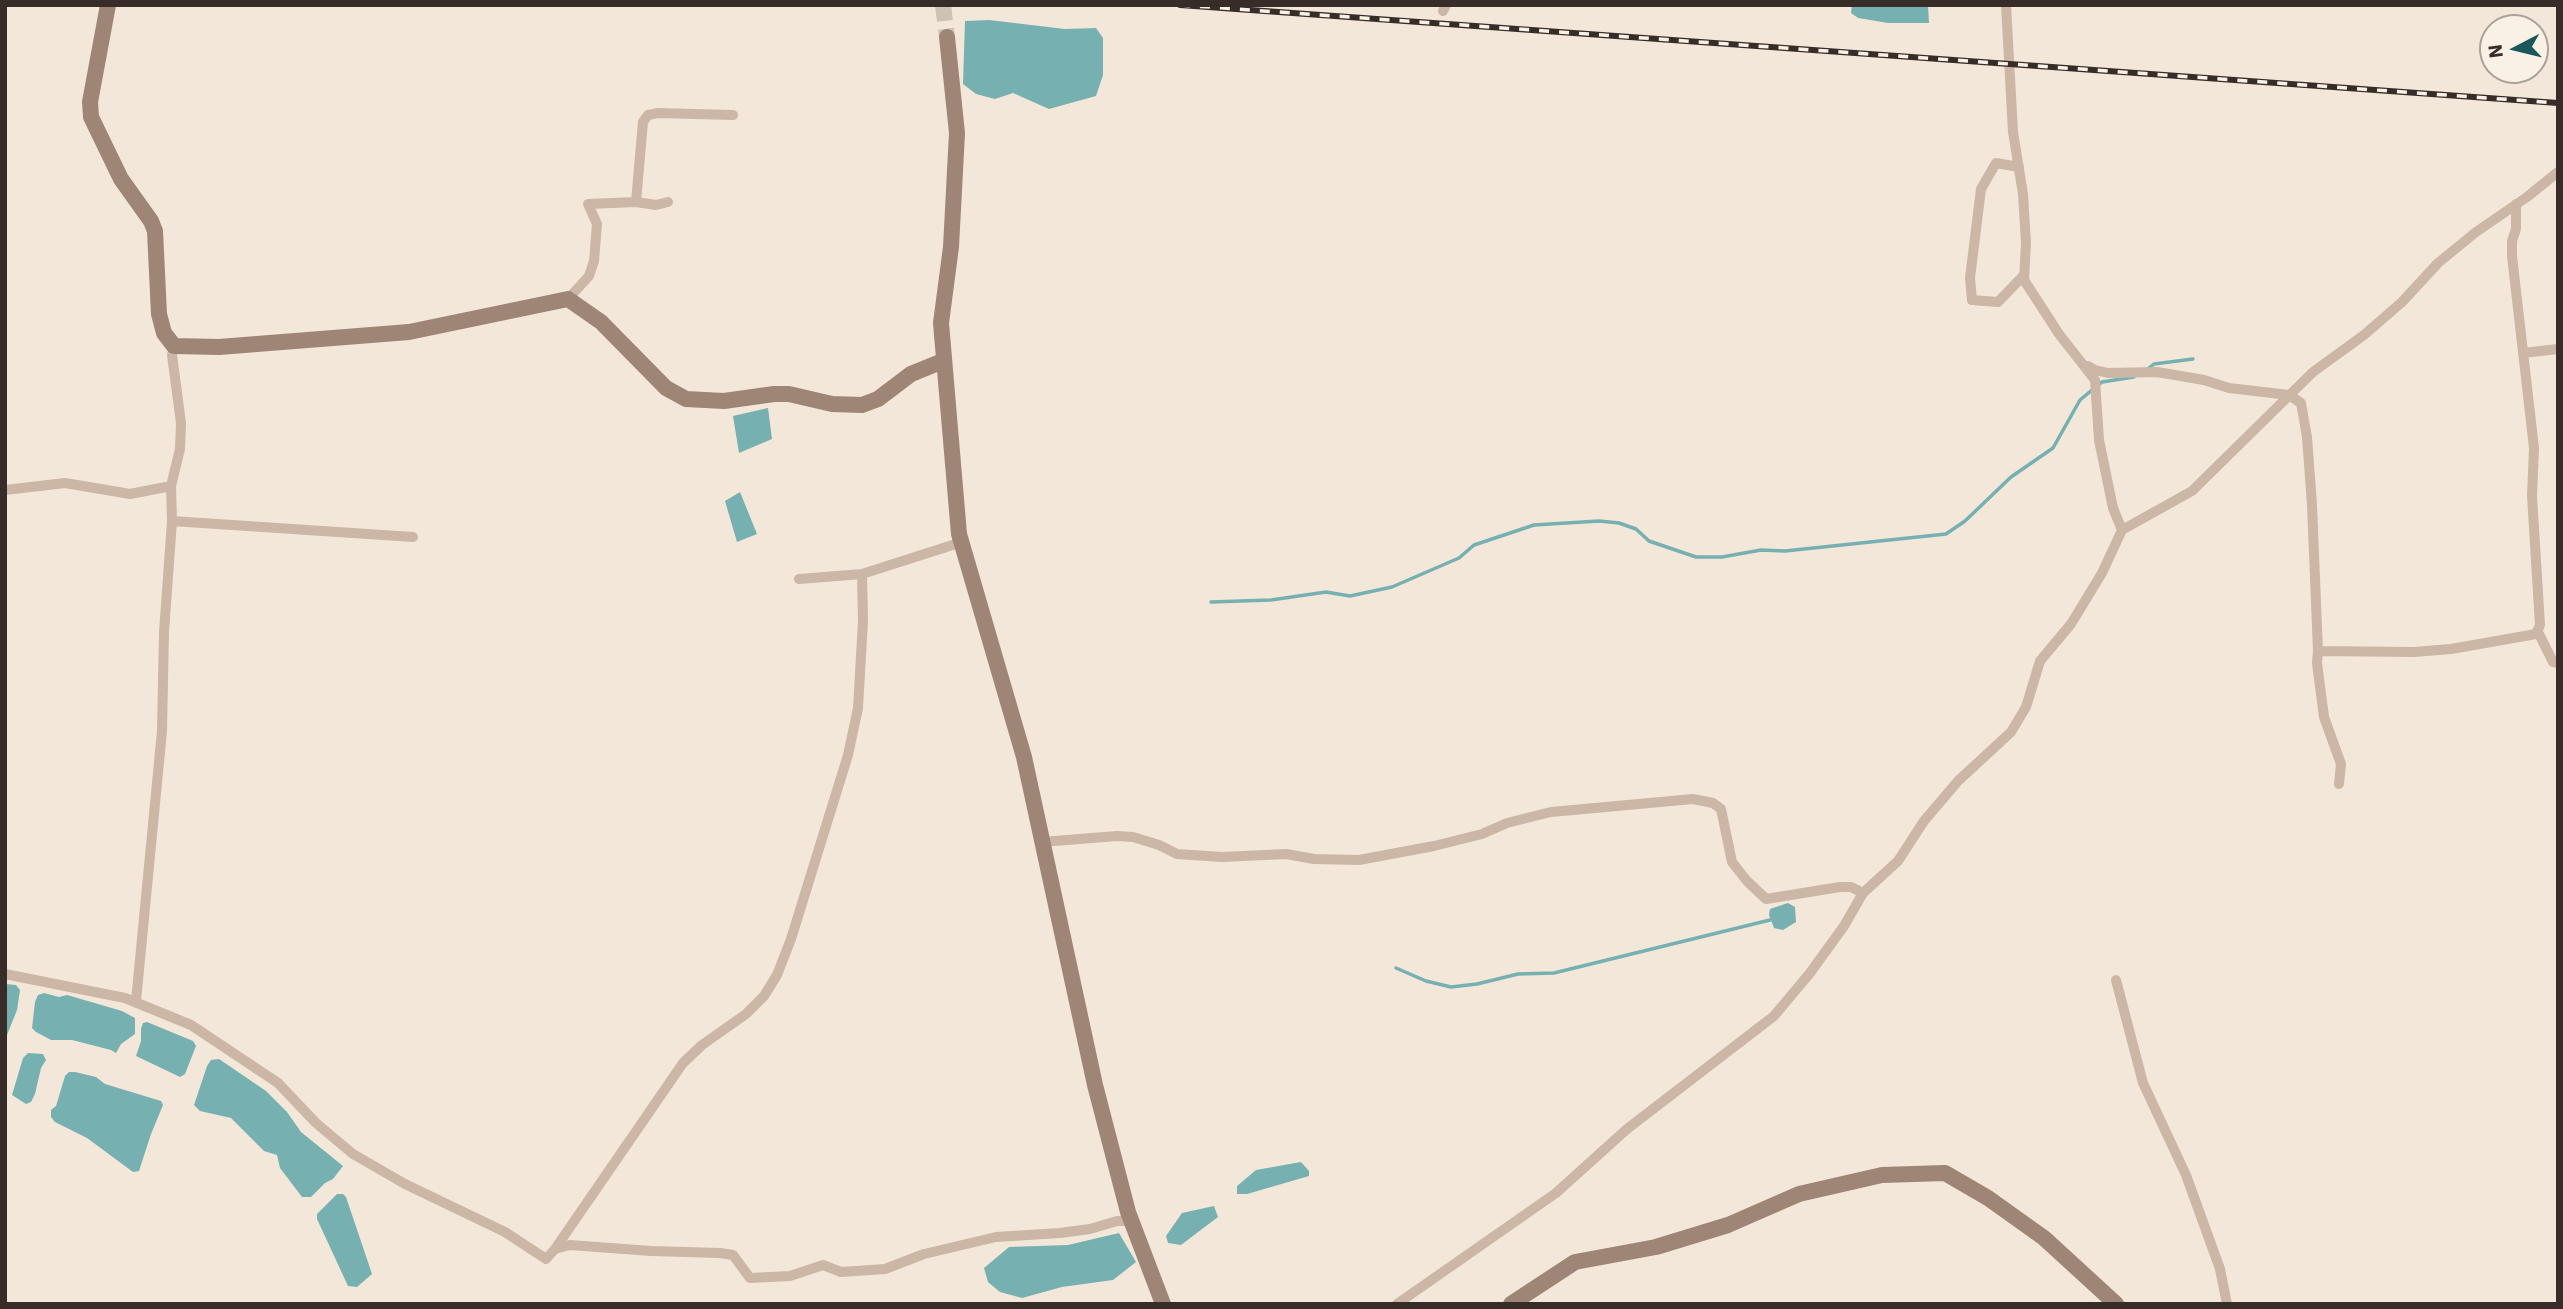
<!DOCTYPE html>
<html>
<head>
<meta charset="utf-8">
<style>
  body { margin:0 }
  #map { position:relative; width:2563px; height:1309px; overflow:hidden; background:#f3e7da; font-family:"IBM Plex Sans",sans-serif }
  canvas { display:block }
  .frame { position:absolute; inset:0; border:7px solid #372c27; pointer-events:none }
  .north { position:absolute; left:2479px; top:14px; width:70px; height:70px; box-sizing:border-box; background:#faf1e6; border:2px solid #aca29a; border-radius:50%; rotate:263deg; font-size:19px; font-weight:700; line-height:28px; text-align:center; color:#372c27 }
  .north::after { content:''; display:block; margin:auto; width:24px; height:32px; background:#1a575a; clip-path:polygon(50% 0,100% 100%,50% 72%,0 100%) }
</style>
</head>
<body>
<div id="map">
<canvas width="2563" height="1309"></canvas>
<div class="frame"></div>
<div class="north">N</div>
</div>
<script>
const c = document.querySelector('canvas').getContext('2d');
c.lineJoin = 'round';
function paint(path, color) {
  c.fillStyle = color;
  c.fill(path, 'evenodd');
}
function poly(rows) {
  const path = new Path2D();
  for (const r of rows) {
    path.moveTo(r[0], r[1]);
    for (let i = 2; i < r.length; i += 2) path.lineTo(r[i], r[i + 1]);
  }
  return path;
}
function trace(path, color, width, dash) {
  c.strokeStyle = color;
  c.lineWidth = width;
  c.lineCap = dash ? 'butt' : 'round';
  c.setLineDash(dash || []);
  c.stroke(path);
}
const water = poly([
  [1852,5,1928,5,1929,23,1888,23,1858,18,1851,13],
  [989,20,1065,29,1096,28,1103,38,1103,75,1096,96,1049,109,1013,93,995,99,976,94,963,84,965,21],
  [768,408,772,439,739,453,733,416],
  [740,492,757,534,737,542,725,501],
  [1788,903,1795,907,1796,922,1783,930,1774,928,1769,915,1770,909],
  [5,984,16,985,20,990,17,1010,5,1040],
  [44,993,59,997,67,995,122,1011,135,1018,135,1034,121,1044,116,1053,111,1050,72,1040,51,1040,36,1032,32,1028,35,1002,38,995],
  [147,1022,193,1041,196,1046,185,1074,180,1077,136,1056,141,1041,141,1029,143,1023],
  [28,1053,43,1054,46,1060,41,1068,35,1094,31,1102,26,1104,12,1095,23,1058],
  [219,1059,266,1091,287,1112,301,1132,343,1166,333,1179,325,1183,311,1197,302,1197,280,1168,277,1155,264,1151,231,1118,200,1111,194,1105,207,1066,211,1060],
  [69,1072,75,1072,96,1077,105,1084,161,1101,163,1105,151,1134,139,1171,133,1172,87,1138,55,1122,51,1117,51,1110,56,1106,65,1076],
  [1301,1162,1309,1171,1309,1176,1247,1194,1237,1194,1237,1186,1256,1170],
  [337,1194,343,1194,346,1197,372,1274,357,1287,348,1286,317,1219,317,1214],
  [1214,1206,1218,1217,1181,1245,1168,1243,1166,1236,1182,1213],
  [1119,1233,1136,1262,1113,1280,1062,1287,1022,1298,1000,1292,988,1282,984,1268,1009,1247,1068,1245]
]);
const stream = poly([
  [2149,368,2154,364,2193,359],
  [2098,385,2102,382,2134,377],
  [1211,602,1271,600,1326,592,1350,596,1392,587,1459,558,1474,545,1534,525,1599,521,1619,523,1636,529,1649,541,1696,557,1722,557,1761,550,1785,551,1946,534,1965,521,2011,477,2053,448,2080,400,2092,390],
  [1396,968,1426,981,1451,987,1477,984,1518,974,1554,973,1770,920]
]);
const secondaryTunnel = poly([
  [943,5,947,37]
]);
const street = poly([
  [1443,11,1446,5],
  [2019,167,1996,163,1981,189,1970,278,1972,300,1998,302,2024,275],
  [636,202,643,122,648,115,658,113,733,115],
  [568,299,589,276,594,261,597,224,588,204,636,202,656,205,668,202],
  [2523,353,2558,349],
  [2088,366,2095,370,2108,373,2157,372,2204,380,2229,388,2289,395,2301,403,2307,437,2312,505,2318,651,2414,652,2451,649,2536,634,2540,625,2532,496,2534,448,2512,256,2512,241,2516,229,2516,204],
  [5,490,65,483,130,494,171,486],
  [172,521,413,537],
  [2122,530,2192,491,2313,372,2364,335,2402,302,2438,263,2476,232,2527,197,2558,172],
  [799,579,862,574,962,542],
  [2538,632,2553,662,2558,663],
  [2318,651,2317,663,2324,717,2341,764,2339,784],
  [1042,842,1117,836,1133,837,1159,845,1177,854,1222,857,1286,854,1314,859,1359,860,1434,846,1482,834,1507,823,1551,812,1693,799,1713,803,1721,809,1732,862,1747,881,1766,899,1840,887,1851,887,1863,893],
  [5,974,125,998,191,1025,278,1083,316,1123,353,1154,405,1184,505,1232,546,1259,555,1249,683,1063,702,1045,746,1014,764,996,777,975,791,939,848,755,858,708,863,621,862,574],
  [2116,980,2143,1083,2186,1175,2220,1269,2227,1304],
  [136,1001,162,731,164,632,172,521,171,486,180,449,181,423,172,355,174,346],
  [555,1249,570,1245,651,1251,720,1253,733,1255,750,1278,790,1276,823,1265,841,1272,885,1269,924,1254,996,1237,1060,1233,1090,1229,1117,1221,1131,1221],
  [1397,1304,1556,1193,1627,1129,1774,1016,1810,973,1844,926,1863,893,1898,861,1924,821,1958,781,2011,732,2026,707,2040,661,2071,624,2102,573,2122,530,2113,508,2099,440,2095,380,2059,334,2024,280,2026,243,2023,194,2013,132,2006,5]
]);
const secondary = poly([
  [108,5,90,102,91,117,121,179,151,221,155,231,159,314,164,333,174,346,219,347,409,332,568,299,601,322,666,388,686,399,724,401,774,394,789,394,832,404,862,405,878,399,911,374,943,361],
  [947,37,957,133,951,247,941,323,959,534,1024,757,1095,1085,1128,1212,1163,1304],
  [1511,1304,1575,1262,1656,1247,1728,1225,1799,1194,1882,1175,1945,1173,1988,1198,2044,1238,2116,1304]
]);
const rail = poly([
  [1180,5,2558,103]
]);
paint(water, '#77b0b1');
trace(stream, '#77b0b1', 3.5);
trace(secondaryTunnel, '#cdc2b6', 16, [16, 8]);
trace(street, '#ccb6a5', 10);
trace(secondary, '#9f8576', 16);
trace(rail, '#372c27', 6);
trace(rail, '#faf1e6', 3.5, [10]);
</script>
</body>
</html>
